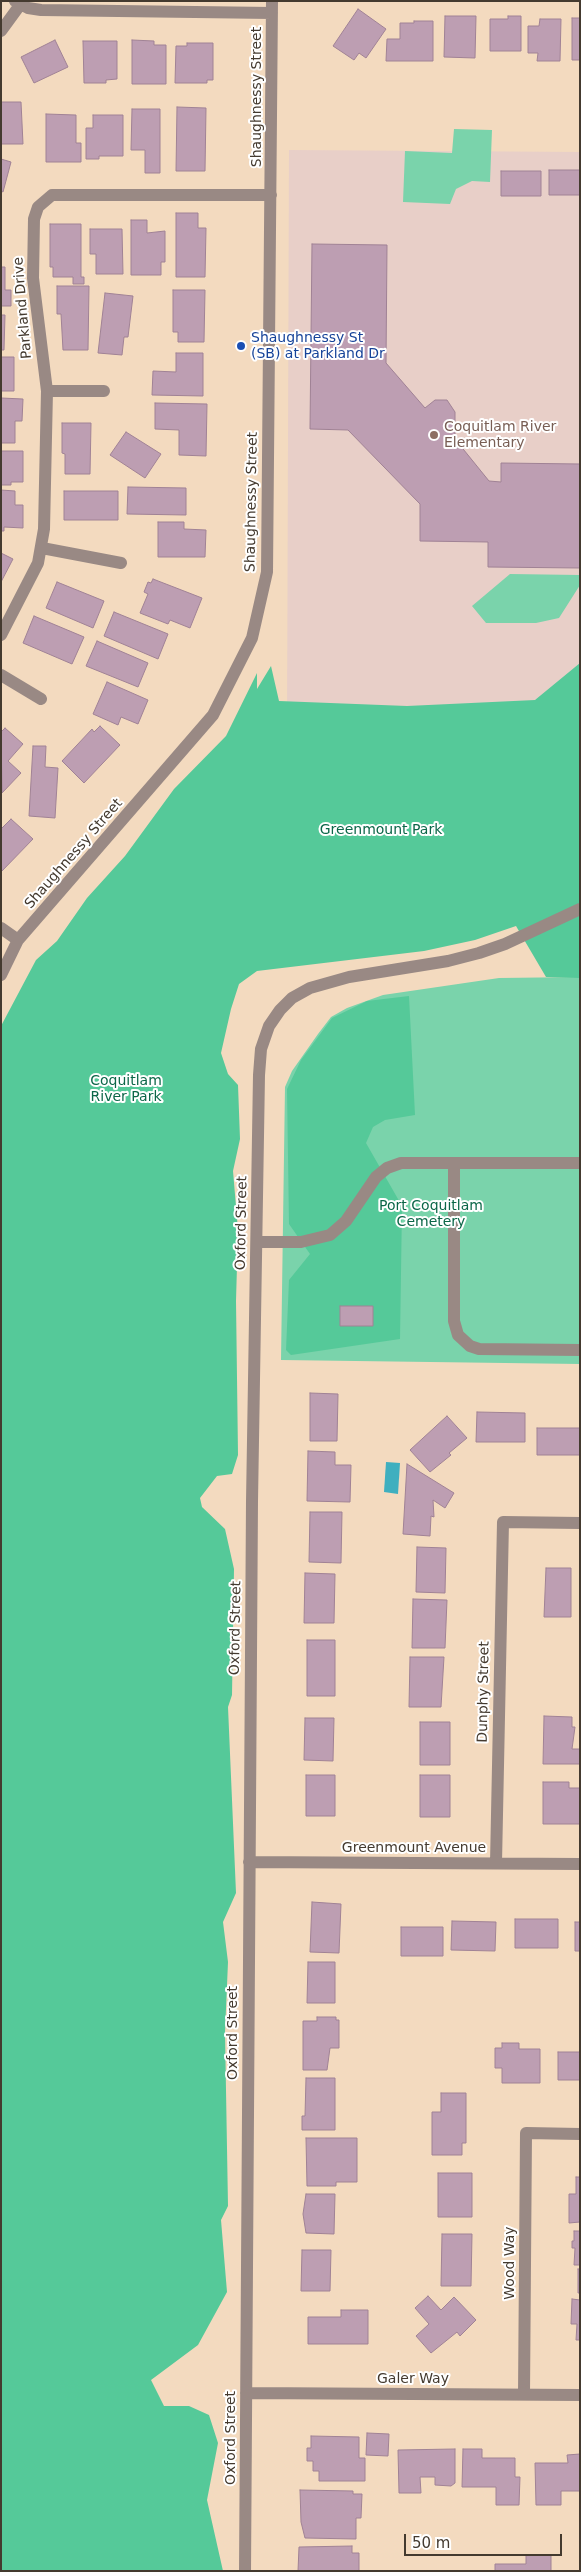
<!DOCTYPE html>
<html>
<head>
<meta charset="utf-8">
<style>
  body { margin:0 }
  #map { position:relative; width:581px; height:2572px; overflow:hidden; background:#f3dabf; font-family:"DejaVu Sans",sans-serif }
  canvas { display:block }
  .frame { position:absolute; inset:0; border:2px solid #443a2f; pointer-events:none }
  .scale { position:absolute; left:404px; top:2534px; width:158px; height:22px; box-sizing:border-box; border:2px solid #443a2f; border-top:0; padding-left:6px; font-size:15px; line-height:18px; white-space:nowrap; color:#443a2f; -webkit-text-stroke:4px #fff; paint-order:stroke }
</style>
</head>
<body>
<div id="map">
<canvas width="581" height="2572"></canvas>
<div class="frame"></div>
<div class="scale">50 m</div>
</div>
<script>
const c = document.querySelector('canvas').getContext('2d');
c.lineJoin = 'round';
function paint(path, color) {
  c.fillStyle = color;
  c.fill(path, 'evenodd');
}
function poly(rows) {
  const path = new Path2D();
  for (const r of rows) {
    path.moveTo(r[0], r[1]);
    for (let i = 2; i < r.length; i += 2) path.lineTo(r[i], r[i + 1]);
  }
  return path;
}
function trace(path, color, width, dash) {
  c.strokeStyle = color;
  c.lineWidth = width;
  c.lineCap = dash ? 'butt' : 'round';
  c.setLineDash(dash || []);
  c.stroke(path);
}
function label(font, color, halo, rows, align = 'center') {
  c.font = font + ' "DejaVu Sans",sans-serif';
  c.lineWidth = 4;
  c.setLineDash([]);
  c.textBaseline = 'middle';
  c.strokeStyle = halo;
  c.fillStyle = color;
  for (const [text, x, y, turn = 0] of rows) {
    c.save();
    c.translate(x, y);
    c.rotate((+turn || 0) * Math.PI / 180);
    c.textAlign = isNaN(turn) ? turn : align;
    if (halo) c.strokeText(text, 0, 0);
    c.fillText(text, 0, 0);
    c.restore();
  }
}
const education = poly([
  [289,150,580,152,580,717,287,732]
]);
const green = poly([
  [454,129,492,130,490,182,472,181,456,189,450,204,403,202,405,151,452,153],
  [510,574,580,575,580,585,559,618,536,623,486,623,472,606],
  [580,977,580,1364,281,1360,285,1087,292,1071,318,1034,331,1017,347,1008,383,995,499,978]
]);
const forest = poly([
  [580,663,580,978,546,977,516,926,475,940,424,951,257,971,239,984,231,1009,221,1053,228,1074,238,1085,240,1139,233,1171,238,1230,236,1301,238,1455,232,1474,217,1476,200,1498,202,1507,225,1529,234,1569,232,1695,228,1707,236,1893,223,1922,228,1962,225,2032,228,2206,221,2220,227,2292,198,2345,151,2380,164,2406,189,2406,209,2415,218,2443,207,2500,223,2571,1,2571,1,1026,36,960,57,941,87,898,125,856,174,789,226,736,257,673,257,689,271,666,279,701,407,706,535,700],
  [409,996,415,1115,385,1120,373,1127,366,1143,402,1206,400,1339,291,1355,286,1350,289,1280,310,1254,289,1224,287,1089,301,1060,332,1018,367,1001]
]);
const water = poly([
  [386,1462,400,1463,398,1494,384,1492]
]);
const building = poly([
  [358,9,386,29,366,58,359,53,354,60,333,46,358,9],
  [445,16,476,16,475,58,444,57,445,16],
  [508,16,521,16,521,51,490,51,490,19,508,19,508,16],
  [572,18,580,18,580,60,572,60,572,18],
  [540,19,561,19,560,61,537,61,538,53,528,53,528,26,539,26,540,19],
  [414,21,433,21,433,61,386,61,387,39,400,39,400,23,414,23,414,21],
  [55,40,68,67,34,83,21,57,55,40],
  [132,40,154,41,154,45,166,45,166,84,132,84,132,40],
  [83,41,117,41,117,79,106,80,106,83,84,83,83,41],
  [187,43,213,43,213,80,207,80,207,83,175,83,176,46,187,46,187,43],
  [1,102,21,102,23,144,1,144,1,102],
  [177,107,206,108,205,171,176,171,177,107],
  [132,109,160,109,160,173,145,173,145,150,131,150,132,109],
  [46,114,76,115,76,143,81,143,81,162,46,162,46,114],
  [93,115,123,115,123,156,99,156,99,159,86,159,86,128,93,128,93,115],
  [1,159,11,162,3,192,1,191,1,159],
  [549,170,580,170,580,195,549,195,549,170],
  [501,171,541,171,541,196,501,196,501,171],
  [176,213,198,213,198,228,206,228,205,277,176,277,176,213],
  [131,220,147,220,147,233,165,231,165,262,161,262,161,275,131,275,131,220],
  [50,224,81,224,81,277,84,277,84,284,73,284,73,277,53,277,53,267,50,267,50,224],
  [90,229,122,229,123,274,96,274,96,254,90,254,90,229],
  [312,244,387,245,386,363,425,408,435,400,447,400,455,412,455,439,489,481,501,482,501,463,580,464,580,568,488,567,488,542,420,541,420,504,348,430,310,429,312,244],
  [1,267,5,267,5,290,11,290,11,306,1,306,1,267],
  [57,286,89,286,88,350,63,350,61,314,57,314,57,286],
  [173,290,205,290,204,342,178,342,178,332,173,332,173,290],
  [105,293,133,296,128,337,124,337,122,355,98,353,105,293],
  [1,315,5,315,4,350,1,350,1,315],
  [176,353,203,353,203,396,152,395,153,371,176,372,176,353],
  [1,357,14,357,14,391,1,391,1,357],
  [1,398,23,399,22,421,15,421,15,443,1,443,1,398],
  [155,403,207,404,206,456,179,455,179,430,155,429,155,403],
  [62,423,91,423,90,474,65,474,65,454,62,453,62,423],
  [126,432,161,454,145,478,110,455,126,432],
  [1,451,23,451,23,482,11,482,11,485,1,485,1,451],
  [128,487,186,488,186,515,127,514,128,487],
  [1,490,15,491,15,505,23,505,23,528,4,527,4,531,1,531,1,490],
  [64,491,118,491,118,520,64,520,64,491],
  [158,522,184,522,184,529,206,530,205,557,158,557,158,522],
  [1,553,13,559,1,582,1,553],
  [153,579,202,598,190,628,170,620,168,624,140,613,148,594,144,592,148,582,151,583,153,579],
  [57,582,104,601,93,628,46,608,57,582],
  [114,612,168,634,158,659,104,636,114,612],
  [34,616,84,637,72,664,23,643,34,616],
  [97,641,148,663,138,687,86,666,97,641],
  [107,682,148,700,138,724,121,717,118,725,93,714,107,682],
  [100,726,120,745,84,783,62,761,92,729,94,732,100,726],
  [5,728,23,744,8,761,21,773,2,793,1,732,5,728],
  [33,746,46,746,45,767,58,768,55,818,29,816,33,746],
  [11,819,33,839,1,872,1,829,11,819],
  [340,1306,373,1306,373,1326,340,1326,340,1306],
  [310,1393,338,1394,337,1441,310,1441,310,1393],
  [477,1412,525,1413,525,1442,476,1442,477,1412],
  [447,1416,467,1438,449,1453,451,1455,430,1472,410,1450,447,1416],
  [537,1428,580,1428,580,1455,537,1455,537,1428],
  [308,1451,335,1452,335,1465,351,1465,350,1502,307,1501,308,1451],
  [407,1464,454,1493,445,1508,433,1500,434,1517,431,1516,430,1536,403,1534,407,1464],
  [310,1512,342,1512,341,1563,309,1562,310,1512],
  [417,1547,446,1548,445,1593,416,1592,417,1547],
  [546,1568,571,1568,571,1617,544,1617,546,1568],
  [305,1573,335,1574,334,1623,304,1623,305,1573],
  [413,1599,447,1600,445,1648,412,1648,413,1599],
  [307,1640,335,1640,335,1696,307,1696,307,1640],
  [410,1657,444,1657,441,1707,409,1707,410,1657],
  [544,1716,572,1717,572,1727,575,1727,572,1749,580,1749,580,1764,543,1764,544,1716],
  [305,1718,334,1718,333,1761,304,1760,305,1718],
  [420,1722,450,1722,450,1765,420,1765,420,1722],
  [306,1775,335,1775,335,1816,306,1816,306,1775],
  [420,1775,450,1775,450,1817,420,1817,420,1775],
  [543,1782,569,1782,569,1788,580,1788,580,1824,543,1824,543,1782],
  [312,1902,341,1904,339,1953,310,1952,312,1902],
  [515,1919,558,1919,558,1948,515,1948,515,1919],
  [452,1921,496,1922,495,1951,451,1950,452,1921],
  [575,1922,580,1922,580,1951,575,1951,575,1922],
  [401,1927,443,1927,443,1956,401,1956,401,1927],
  [308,1962,335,1962,335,2003,307,2003,308,1962],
  [317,2017,336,2017,336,2020,339,2020,339,2048,330,2048,327,2070,303,2070,303,2021,317,2021,317,2017],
  [502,2043,519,2043,519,2049,540,2049,540,2083,502,2083,502,2068,495,2068,495,2048,502,2048,502,2043],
  [558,2052,580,2052,580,2080,558,2080,558,2052],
  [306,2078,335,2078,335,2130,302,2130,302,2116,305,2116,306,2078],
  [441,2093,466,2093,466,2143,462,2143,462,2155,432,2155,432,2112,441,2112,441,2093],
  [306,2138,357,2138,357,2182,336,2182,336,2186,307,2186,306,2138],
  [438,2173,472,2173,472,2217,438,2217,438,2173],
  [576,2177,580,2177,580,2222,569,2223,569,2194,576,2194,576,2177],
  [306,2194,335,2194,334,2234,306,2233,303,2214,306,2194],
  [574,2231,580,2231,580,2265,574,2265,575,2248,572,2248,572,2241,574,2241,574,2231],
  [442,2234,472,2234,471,2286,441,2286,442,2234],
  [302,2250,331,2250,330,2291,301,2291,302,2250],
  [578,2269,580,2269,580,2293,578,2293,578,2269],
  [428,2296,441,2310,454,2297,476,2320,460,2336,457,2332,431,2353,416,2336,429,2324,415,2308,428,2296],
  [572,2299,580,2300,580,2350,580,2340,576,2340,577,2324,571,2324,572,2299],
  [341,2310,368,2310,368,2344,308,2344,308,2317,341,2317,341,2310],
  [367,2433,389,2434,388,2456,366,2455,367,2433],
  [311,2436,359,2437,359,2458,365,2458,365,2481,319,2481,319,2471,313,2471,313,2461,307,2461,307,2448,311,2448,311,2436],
  [455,2449,455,2483,451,2486,435,2485,435,2477,420,2477,421,2493,399,2493,398,2450,455,2449],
  [463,2449,482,2449,482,2458,515,2458,515,2477,520,2477,519,2505,496,2505,496,2487,462,2487,463,2449],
  [580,2454,580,2491,561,2491,561,2505,536,2505,535,2463,568,2463,567,2455,580,2454],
  [300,2490,353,2491,353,2494,362,2494,361,2518,356,2518,356,2539,305,2538,301,2522,300,2490],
  [352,2546,352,2553,359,2553,359,2571,298,2571,299,2547,352,2546],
  [526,2555,551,2555,551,2571,495,2571,495,2564,526,2564,526,2555]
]);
const minor = poly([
  [15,1,28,8,41,10,272,13],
  [1,31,20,5],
  [47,391,104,391],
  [42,548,121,563],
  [1,635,38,563,44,529,47,391,33,278,34,219,38,207,52,195,271,195],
  [1,675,41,699],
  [1,928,18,940],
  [1,975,18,940,213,715,252,638,267,572,272,1],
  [454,1163,454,1321,458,1335,470,1346,479,1349,580,1350],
  [257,1242,301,1242,330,1235,346,1221,376,1177,387,1168,401,1163,580,1163],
  [249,1862,580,1864],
  [496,1863,503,1522,580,1523],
  [246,2393,580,2395],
  [524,2394,526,2133,580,2134],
  [245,2571,252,1501,259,1075,261,1049,269,1026,280,1010,292,998,310,988,349,977,448,961,479,953,505,944,580,909]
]);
const markers = [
  [241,346,5,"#1a4fb4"],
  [434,435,5,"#8d6e63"]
];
const streetNames = [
  ["Shaughnessy Street",257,97,-90],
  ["Parkland Drive",23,308,-95],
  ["Shaughnessy Street",252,502,-89],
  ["Shaughnessy Street",74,854,-49],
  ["Oxford Street",242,1223,-89],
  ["Oxford Street",236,1628,-89],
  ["Dunphy Street",484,1692,-89],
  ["Greenmount Avenue",414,1848],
  ["Oxford Street",233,2033,-90],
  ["Wood Way",510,2263,-90],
  ["Galer Way",413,2379],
  ["Oxford Street",231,2438,-90]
];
const transitNames = [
  ["Shaughnessy St",251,338],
  ["(SB) at Parkland Dr",251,354]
];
const educationNames = [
  ["Coquitlam River",444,427],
  ["Elementary",444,443]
];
const parkNames = [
  ["Greenmount Park",381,830],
  ["Coquitlam",126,1081],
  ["River Park",126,1097],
  ["Port Coquitlam",431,1206],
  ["Cemetery",431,1222]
];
paint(education, '#e8cfc8');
paint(green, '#7ad3ab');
paint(forest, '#55c999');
paint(water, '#3fafbf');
paint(building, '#bd9eb2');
trace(building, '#a08295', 1);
trace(minor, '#998984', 12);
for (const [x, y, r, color] of markers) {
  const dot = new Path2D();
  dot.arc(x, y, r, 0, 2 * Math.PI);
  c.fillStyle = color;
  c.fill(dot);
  trace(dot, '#fff', 2);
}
label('14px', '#443a2f', '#fff', streetNames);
label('14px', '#164399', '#fff', transitNames, 'left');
label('14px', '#785e54', '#fff', educationNames, 'left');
label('14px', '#0b6748', '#fff', parkNames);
</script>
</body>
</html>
